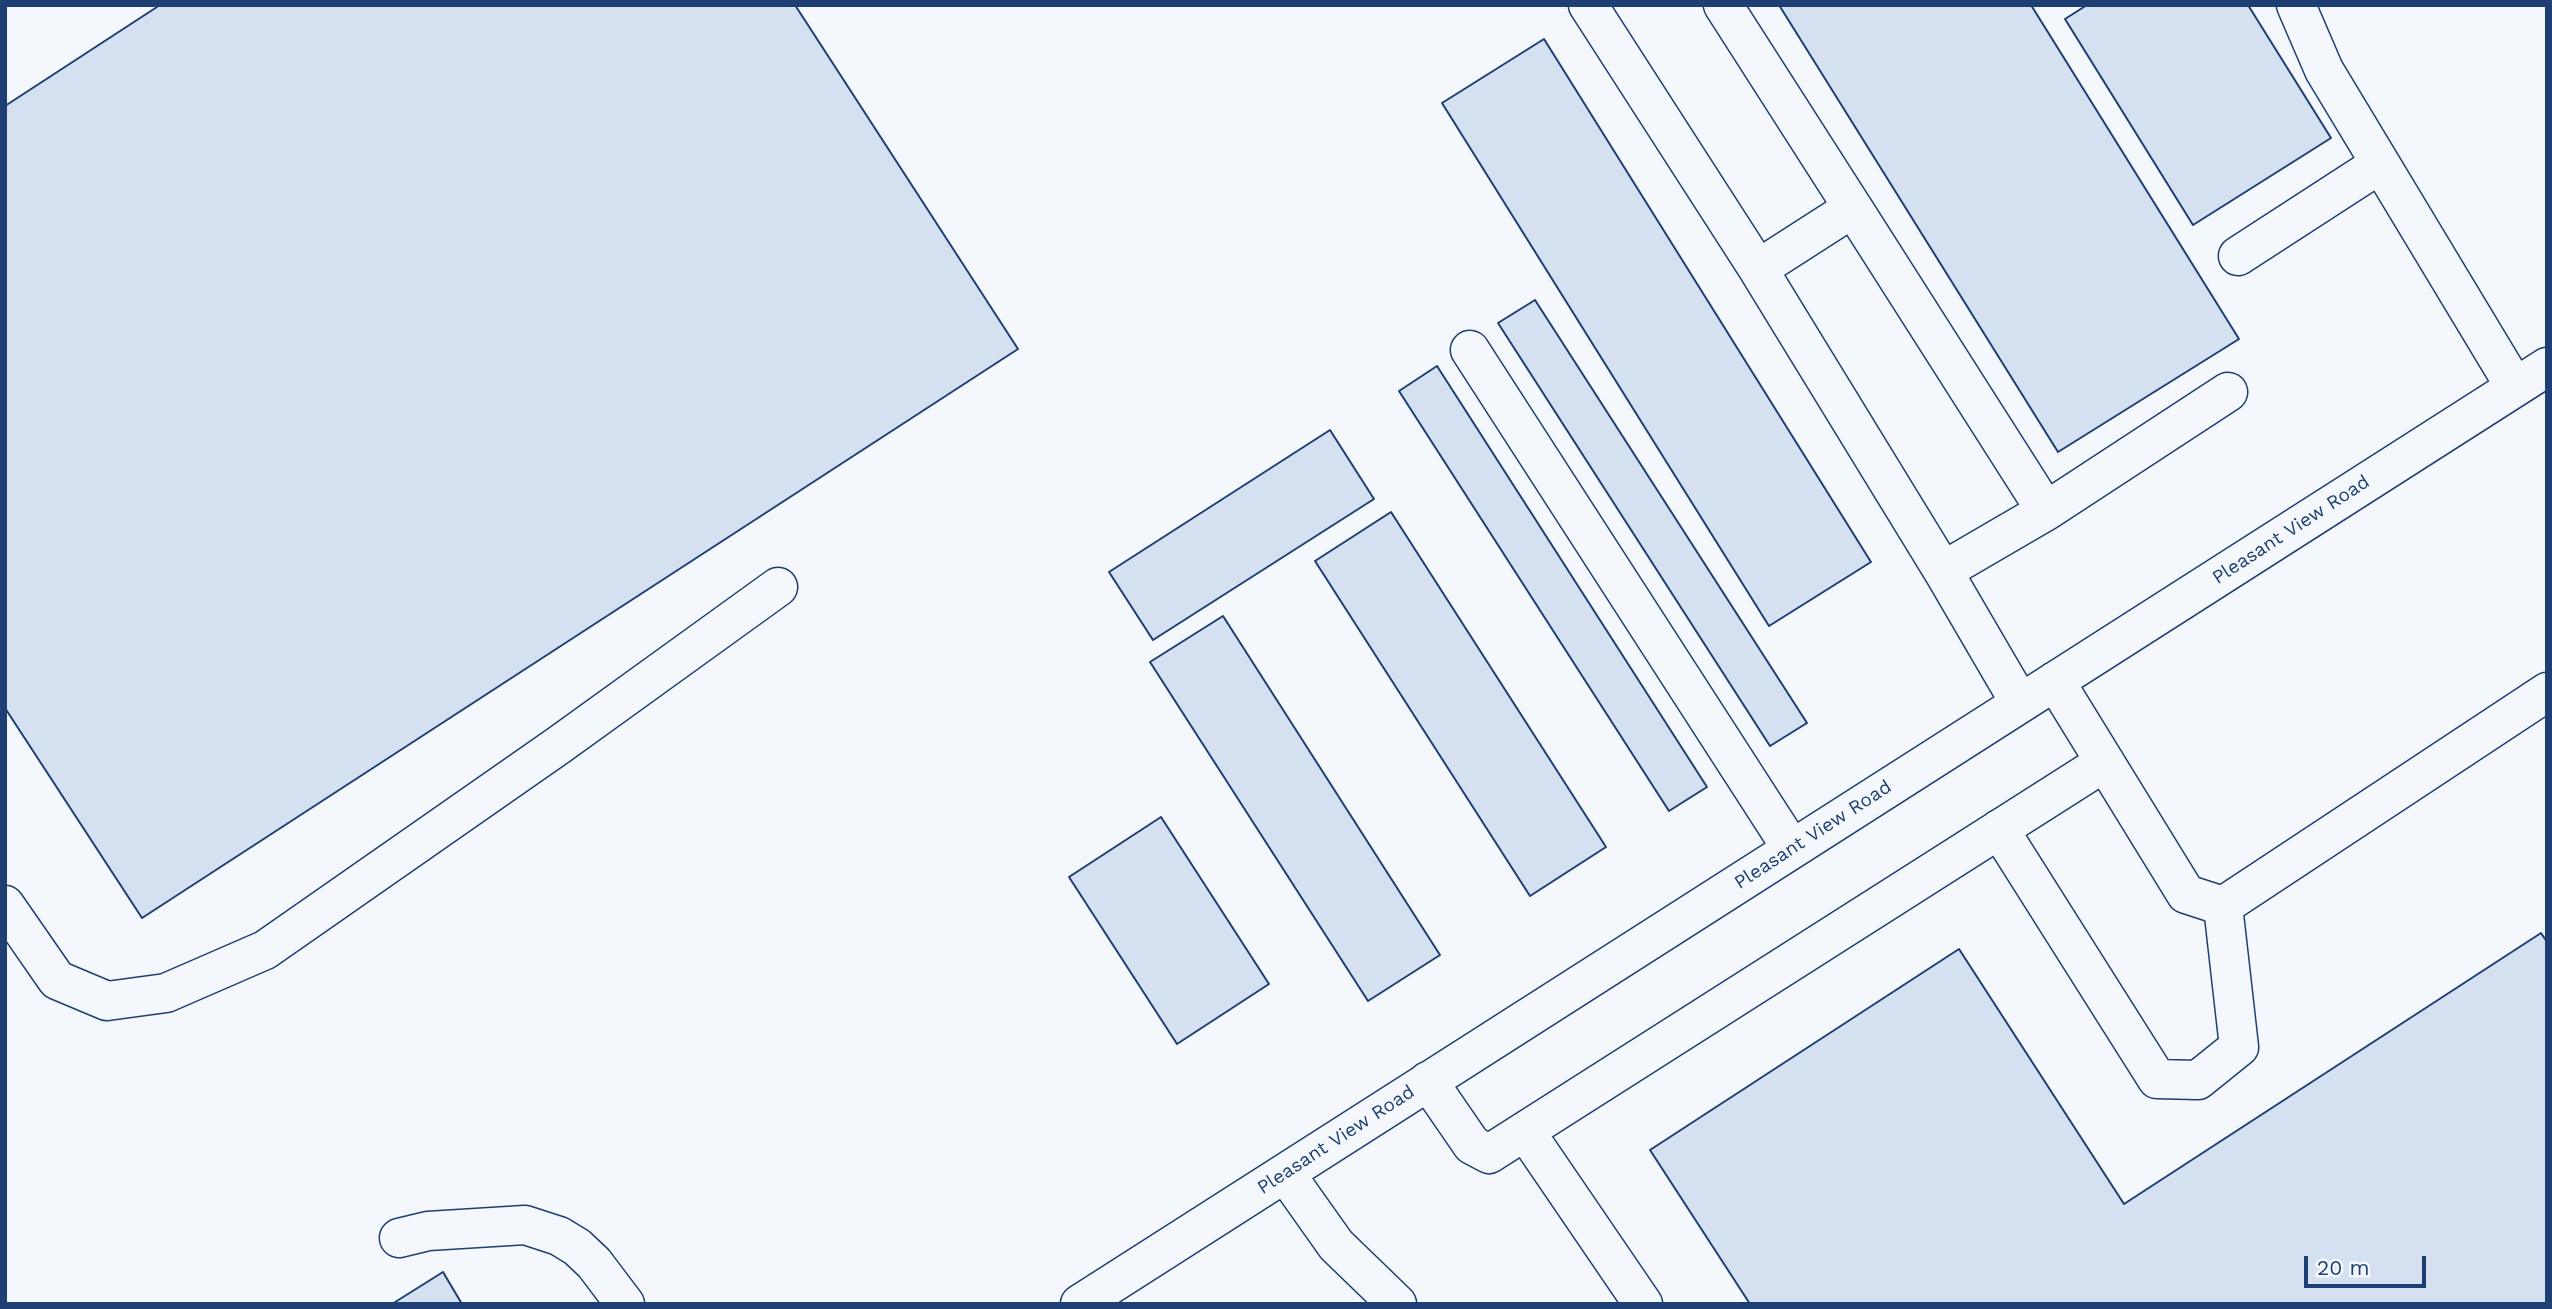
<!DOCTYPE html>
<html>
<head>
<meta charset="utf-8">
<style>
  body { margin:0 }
  #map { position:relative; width:2552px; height:1309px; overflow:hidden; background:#f4f7fb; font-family:"Work Sans",sans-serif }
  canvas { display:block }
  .frame { position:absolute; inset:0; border:7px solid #1d3f73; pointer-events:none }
  .scale { position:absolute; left:2304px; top:1256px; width:122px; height:32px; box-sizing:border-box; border:4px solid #1d3f73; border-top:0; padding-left:9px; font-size:21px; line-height:24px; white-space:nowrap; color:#1d3f73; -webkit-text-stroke:5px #f4f7fb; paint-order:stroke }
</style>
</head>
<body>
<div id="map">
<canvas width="2552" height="1309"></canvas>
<div class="frame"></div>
<div class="scale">20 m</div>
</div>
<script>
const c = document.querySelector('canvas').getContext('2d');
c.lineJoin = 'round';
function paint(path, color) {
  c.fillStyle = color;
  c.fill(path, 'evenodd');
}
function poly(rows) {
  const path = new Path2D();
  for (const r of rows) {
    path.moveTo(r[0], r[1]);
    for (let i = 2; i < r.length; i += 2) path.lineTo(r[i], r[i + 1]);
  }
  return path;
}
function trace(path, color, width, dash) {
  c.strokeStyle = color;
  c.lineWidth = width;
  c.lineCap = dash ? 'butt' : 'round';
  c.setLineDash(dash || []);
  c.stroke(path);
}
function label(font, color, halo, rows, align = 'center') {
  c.font = font + ' "Work Sans",sans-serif';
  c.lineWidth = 5;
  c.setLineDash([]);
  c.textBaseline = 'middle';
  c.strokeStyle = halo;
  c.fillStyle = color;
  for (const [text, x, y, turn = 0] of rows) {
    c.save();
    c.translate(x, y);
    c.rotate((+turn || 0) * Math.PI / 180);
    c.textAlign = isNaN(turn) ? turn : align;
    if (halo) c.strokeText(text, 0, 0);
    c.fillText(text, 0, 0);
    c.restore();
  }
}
const building = poly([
  [160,5,795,5,1018,349,142,918,5,708,5,106,160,5],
  [1779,5,2031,5,2239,339,2058,452,1779,5],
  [2087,5,2248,5,2331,138,2193,225,2065,19,2087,5],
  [1544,39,1871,562,1769,626,1442,103,1544,39],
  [1535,300,1807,723,1770,746,1498,323,1535,300],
  [1437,366,1707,787,1669,811,1399,391,1437,366],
  [1330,430,1374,499,1153,640,1109,572,1330,430],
  [1391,512,1606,847,1530,896,1315,561,1391,512],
  [1223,616,1440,955,1368,1001,1150,662,1223,616],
  [1161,817,1269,984,1177,1044,1069,877,1161,817],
  [2541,933,2547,942,2547,1304,1750,1304,1650,1150,1959,949,2124,1204,2541,933],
  [443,1272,462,1304,392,1304,443,1272]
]);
const minor = poly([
  [1588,5,1758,269,1943,571],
  [1723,5,1853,208,1758,269],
  [2296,5,2324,70,2515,387],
  [1853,208,2046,511],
  [2238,256,2380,164],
  [1470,350,1792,849],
  [2055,681,2186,894,2223,906,2547,692],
  [2020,703,1943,571,2046,511,2228,392],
  [1999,829,2157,1079,2198,1080,2239,1047,2223,906],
  [5,905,57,980,107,1001,166,993,265,950,559,745,778,587],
  [1428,1081,1472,1145,1489,1154,2105,762],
  [1525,1131,1643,1304],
  [1285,1173,1336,1245,1397,1304],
  [399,1238,428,1231,525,1225,559,1236,577,1247,594,1263,625,1304],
  [1080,1304,2547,367]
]);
const streetNames = [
  ["Pleasant View Road",2291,530,-33],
  ["Pleasant View Road",1813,835,-33],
  ["Pleasant View Road",1336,1140,-33]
];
paint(building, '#d5e0f0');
trace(building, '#1d3f73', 2);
trace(minor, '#1d3f73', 41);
trace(minor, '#f4f7fb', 38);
label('19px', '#1d3f73', '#f4f7fb', streetNames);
</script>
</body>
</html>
